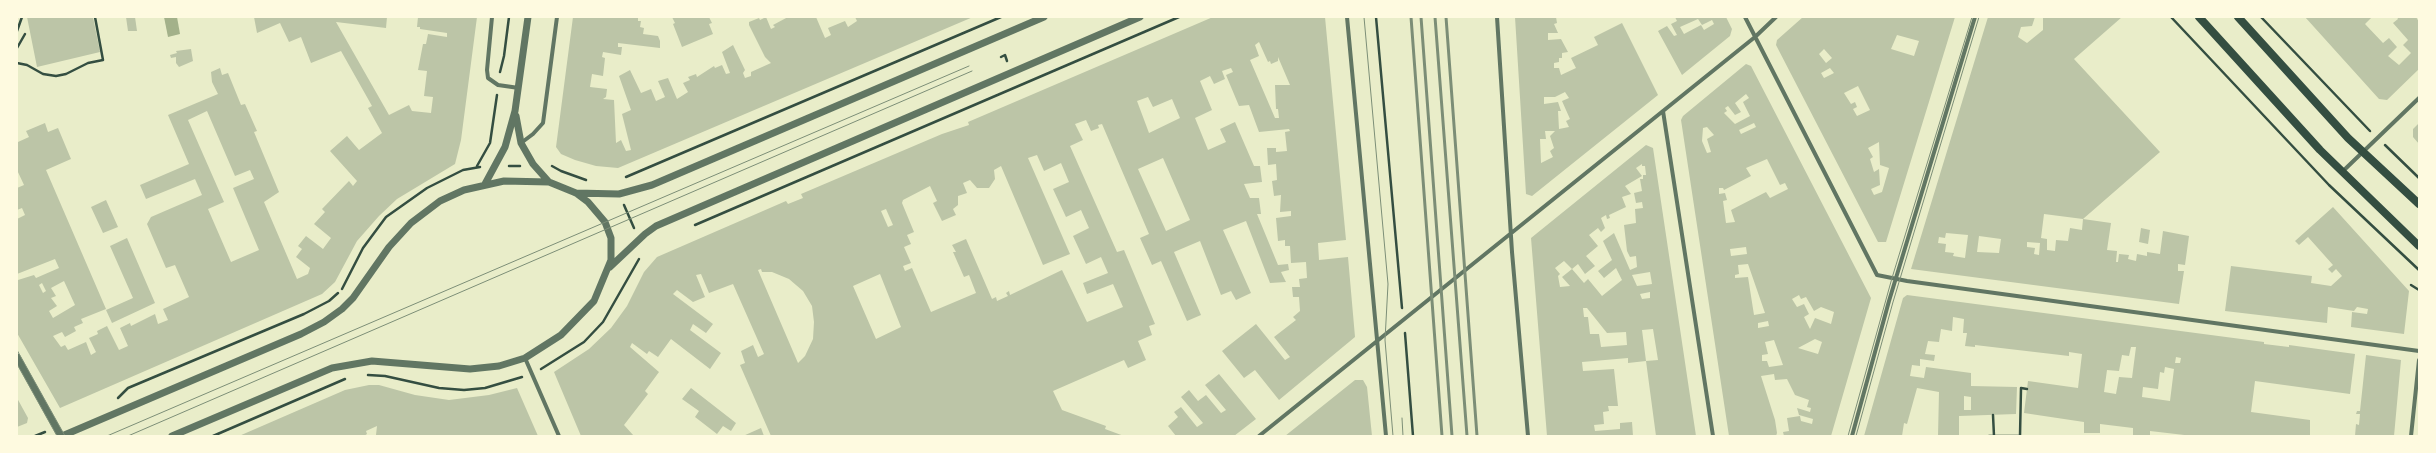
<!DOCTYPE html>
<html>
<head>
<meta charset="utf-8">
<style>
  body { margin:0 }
  #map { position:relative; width:2436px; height:453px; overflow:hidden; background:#e9edc9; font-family:"Public Sans",sans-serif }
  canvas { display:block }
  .frame { position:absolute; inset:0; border:18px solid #fefae0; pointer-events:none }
</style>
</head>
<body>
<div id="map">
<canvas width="2436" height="453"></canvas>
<div class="frame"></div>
</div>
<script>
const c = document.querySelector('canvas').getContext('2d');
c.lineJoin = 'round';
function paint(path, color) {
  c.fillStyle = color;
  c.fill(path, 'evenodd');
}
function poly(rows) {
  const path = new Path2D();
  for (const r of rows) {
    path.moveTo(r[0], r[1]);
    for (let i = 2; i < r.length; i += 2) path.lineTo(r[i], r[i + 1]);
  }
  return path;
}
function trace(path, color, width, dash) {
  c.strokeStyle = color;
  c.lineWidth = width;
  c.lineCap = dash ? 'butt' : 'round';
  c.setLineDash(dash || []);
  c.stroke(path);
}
const water = poly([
  [164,17,177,17,180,34,168,37]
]);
const building = poly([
  [27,17,93,17,100,52,37,67],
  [126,17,135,17,137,31,128,31],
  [254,17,387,17,386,28,336,22,389,115,409,105,412,111,431,113,433,97,424,96,427,71,418,70,423,44,426,44,428,34,447,37,447,33,420,29,420,27,417,27,418,17,477,17,461,140,455,164,397,199,379,216,357,241,335,282,322,294,60,408,17,333,17,278,18,280,34,275,36,278,59,268,55,259,17,274,17,219,25,215,22,208,17,210,17,188,24,185,17,170,17,139,18,142,29,137,26,131,45,123,48,132,58,128,71,159,46,170,106,309,81,319,83,323,74,327,76,331,65,337,62,332,53,336,61,347,65,345,68,350,86,342,91,355,96,352,89,338,98,334,97,331,107,326,119,350,128,346,120,328,130,323,131,326,155,314,158,324,168,320,163,309,189,297,175,265,166,268,147,224,151,217,202,195,195,179,146,199,140,185,189,164,168,115,218,94,212,82,211,72,220,68,222,75,228,73,241,105,245,104,257,131,254,132,279,192,264,202,297,279,308,274,310,268,296,257,302,249,298,246,306,236,323,249,331,238,314,224,325,212,322,209,349,181,353,186,357,181,330,151,347,136,359,150,382,133,368,108,372,106,341,51,311,63,301,37,289,42,280,23,257,33],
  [207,111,235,176,250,170,254,179,233,188,259,250,231,262,208,209,224,202,188,120],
  [64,281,75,305,53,318,49,311,57,306,51,298,56,296,51,288],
  [42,283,46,291,43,293,39,285],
  [573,17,638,17,638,21,641,21,640,27,644,28,643,34,658,36,660,41,660,48,618,43,618,47,622,47,621,55,603,52,602,57,605,58,603,76,592,74,590,87,607,89,606,97,603,99,614,100,616,143,621,140,626,151,631,150,622,114,631,110,619,76,630,70,641,93,651,89,656,101,665,97,658,81,668,78,677,99,688,92,683,83,690,80,688,77,696,74,697,77,714,66,715,68,722,65,726,74,730,73,722,52,733,45,745,70,743,73,745,78,751,76,751,72,771,63,765,57,749,25,749,22,759,18,760,20,766,17,771,29,775,27,773,25,788,17,816,17,825,38,831,35,828,28,845,21,848,27,857,21,855,17,973,17,618,168,596,166,575,160,561,154,556,147],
  [672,17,709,17,712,23,709,24,713,34,682,47,673,24,675,23],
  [1213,17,1325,17,1346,240,1318,243,1319,260,1348,257,1355,337,1279,400,1255,370,1244,378,1222,351,1256,324,1285,360,1290,357,1274,337,1296,320,1293,317,1300,311,1299,297,1293,297,1292,287,1300,287,1299,279,1307,278,1306,262,1291,263,1290,246,1285,246,1285,240,1278,241,1276,218,1291,216,1291,211,1280,212,1281,195,1274,196,1272,181,1277,180,1276,164,1268,165,1267,148,1276,148,1276,152,1287,151,1285,132,1290,131,1289,129,1259,132,1249,105,1239,106,1226,75,1233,72,1231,68,1222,71,1225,79,1214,84,1210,76,1200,81,1212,110,1195,118,1208,150,1226,142,1220,129,1235,122,1254,166,1260,166,1262,182,1244,184,1250,198,1259,198,1261,214,1257,214,1278,265,1288,264,1289,270,1281,272,1286,282,1270,283,1246,221,1223,230,1251,293,1236,300,1231,291,1221,295,1200,241,1174,252,1201,315,1187,321,1161,261,1152,265,1140,238,1149,234,1102,124,1098,125,1099,128,1091,131,1086,120,1075,124,1083,140,1070,146,1117,252,1124,250,1155,324,1149,326,1152,335,1138,341,1146,360,1128,368,1124,360,1053,391,1062,410,1106,426,1105,429,1124,436,771,436,740,365,745,363,741,351,753,345,758,357,764,354,733,284,709,293,701,274,696,275,705,297,693,302,677,290,673,294,713,324,706,333,693,324,690,330,721,353,710,369,671,339,658,357,649,351,647,354,632,343,630,347,659,372,645,391,648,394,624,425,634,436,581,436,554,372,589,349,611,328,627,306,644,272,657,257,786,201,788,204,803,198,801,194,942,134,969,125,968,122],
  [1259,42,1268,62,1270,61,1271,64,1278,61,1278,57,1290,85,1275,85,1276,109,1278,109,1279,118,1275,118,1250,60,1259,56,1255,45],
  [1148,97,1153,107,1172,99,1180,118,1149,133,1137,101],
  [1037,155,1044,171,1061,163,1069,182,1053,189,1066,217,1081,210,1089,228,1073,236,1086,264,1101,257,1108,273,1083,283,1087,294,1113,284,1123,307,1087,322,1062,270,1010,295,1009,291,1006,293,1008,296,997,301,996,297,992,299,966,239,952,245,956,252,953,252,964,277,969,275,976,293,931,312,912,268,905,271,903,266,911,263,904,247,911,244,907,235,914,232,902,203,903,200,930,186,937,201,933,203,942,221,956,215,953,209,958,205,958,196,967,193,963,183,970,180,977,188,989,188,995,179,994,170,1001,166,1043,265,1070,254,1028,158],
  [1163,158,1190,220,1166,231,1138,169],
  [886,209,893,225,888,227,881,211],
  [761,269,762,272,772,272,789,279,803,291,812,306,814,322,813,339,805,356,798,363,758,270],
  [880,274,901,327,876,339,853,286],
  [1515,17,1556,17,1557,23,1554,24,1558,33,1548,33,1548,40,1561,39,1568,52,1562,53,1562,58,1559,58,1559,62,1554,63,1554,68,1559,68,1561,75,1576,68,1571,58,1598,45,1594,37,1622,23,1658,95,1532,196,1526,194],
  [1565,92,1569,98,1562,101,1570,119,1566,121,1569,127,1559,129,1558,111,1561,111,1558,102,1544,104,1544,97,1555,97],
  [1545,131,1555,131,1550,136,1554,148,1550,151,1553,157,1541,163,1540,139,1546,139],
  [1675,17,1726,17,1732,29,1730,36,1682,75,1658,31,1667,26,1674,36,1677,35,1671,24,1677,21],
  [1698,19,1702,25,1712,20,1714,24,1704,30,1701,25,1684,34,1680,27],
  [1803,17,1955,17,1886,242,1878,242,1776,45,1777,40],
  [1897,35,1919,41,1914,56,1891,49],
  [1824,49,1832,58,1826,63,1819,54],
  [1830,68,1834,73,1824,78,1821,73],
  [1858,86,1870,110,1857,116,1853,109,1857,107,1855,102,1851,104,1844,93],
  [1879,142,1880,165,1889,168,1882,192,1874,195,1871,189,1880,185,1879,169,1874,172,1870,159,1873,157,1868,148],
  [1988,17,2035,17,2032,26,2021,27,2018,37,2027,43,2043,30,2043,17,2122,17,2074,59,2160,152,2083,219,2111,223,2107,250,2117,251,2116,262,2118,262,2119,254,2129,255,2128,259,2136,261,2137,254,2147,256,2147,252,2160,254,2163,231,2189,236,2185,265,2178,264,2178,271,2184,271,2179,304,1911,269],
  [2044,214,2083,219,2082,230,2070,228,2068,241,2056,240,2055,251,2047,250,2047,239,2041,238],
  [1946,233,1968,235,1965,258,1953,256,1954,253,1945,252,1946,244,1938,243,1939,237,1945,238],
  [1979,236,2001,239,1999,253,1977,252],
  [2027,242,2040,243,2039,255,2034,254,2035,248,2027,247],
  [2305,17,2372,17,2365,24,2383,43,2389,38,2397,47,2388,56,2399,65,2411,53,2403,45,2408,40,2393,23,2398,19,2397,17,2416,17,2419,22,2419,69,2387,100,2379,99],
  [191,49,193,61,179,67,176,63,176,57,171,58,170,55,177,53,176,51],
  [1746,64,1751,66,1871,298,1831,436,1784,436,1783,432,1789,431,1787,418,1800,416,1801,421,1812,424,1813,419,1799,415,1797,408,1810,412,1811,408,1807,407,1809,400,1795,395,1787,379,1775,380,1774,374,1761,376,1775,420,1777,433,1776,436,1729,436,1681,120,1683,116],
  [1746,94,1749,98,1743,102,1750,116,1735,124,1724,113,1727,111,1725,108,1728,106,1735,115,1741,112,1735,103],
  [1754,123,1756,127,1741,134,1739,130],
  [1707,127,1714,135,1707,139,1711,152,1707,153,1702,141,1703,128],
  [1767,159,1780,185,1785,183,1788,189,1770,198,1766,192,1731,210,1735,222,1726,223,1723,201,1727,200,1725,193,1719,194,1719,188,1723,188,1724,190,1751,176,1746,168],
  [1746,247,1747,254,1731,256,1730,249],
  [1748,264,1765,313,1754,315,1748,277,1735,278,1735,275,1739,274,1738,265],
  [1799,295,1801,299,1806,297,1814,311,1821,307,1834,312,1831,324,1815,318,1810,329,1804,317,1809,314,1804,304,1797,307,1792,299],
  [1768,321,1769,326,1758,328,1758,323],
  [1815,339,1822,342,1818,354,1798,348],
  [1774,340,1783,365,1769,367,1767,361,1762,361,1762,355,1768,354,1765,342],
  [2419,123,2419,144,2413,137,2413,129],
  [1646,145,1653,148,1696,436,1656,436,1646,361,1658,360,1653,329,1642,330,1646,361,1628,363,1628,358,1582,362,1583,371,1614,369,1618,406,1608,406,1609,411,1603,412,1604,424,1594,425,1595,431,1620,429,1620,423,1632,422,1633,436,1547,436,1531,238],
  [1642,164,1642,166,1645,166,1646,175,1643,175,1643,179,1640,179,1642,191,1634,193,1636,203,1642,202,1643,208,1635,209,1636,223,1624,225,1627,251,1630,257,1636,256,1637,267,1630,270,1614,233,1603,241,1612,260,1598,271,1604,278,1616,268,1622,280,1602,296,1588,279,1584,283,1572,269,1578,264,1585,274,1595,266,1586,256,1598,246,1589,235,1598,228,1601,232,1605,228,1601,218,1606,215,1607,219,1610,218,1609,215,1626,207,1622,197,1631,194,1625,186,1642,176,1636,168],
  [1564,261,1572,269,1562,277,1570,286,1560,287,1558,276,1560,274,1555,268],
  [1650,272,1652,284,1637,286,1632,275],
  [1650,292,1650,298,1642,299,1640,294],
  [1583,308,1587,308,1607,333,1626,332,1627,345,1601,347,1599,334,1590,334,1588,317,1584,317],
  [106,200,118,227,103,233,91,207],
  [2333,207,2409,291,2404,334,2351,327,2352,312,2367,314,2368,309,2357,307,2354,311,2328,307,2327,323,2225,311,2231,266,2312,276,2311,283,2331,286,2342,276,2336,269,2332,273,2328,269,2333,265,2308,237,2299,245,2295,241],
  [2141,228,2150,230,2148,244,2139,242],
  [127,238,155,303,112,323,106,310,133,298,110,246],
  [1907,295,2264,342,2264,344,2289,347,2289,345,2355,354,2350,394,2255,381,2251,412,2310,420,2310,436,2193,436,2150,431,2150,436,2133,436,2133,428,2100,424,2100,433,2084,433,2084,422,2024,413,2028,381,2078,388,2082,354,2069,352,2069,356,1975,345,1975,347,1965,346,1967,333,1963,333,1964,319,1953,317,1952,331,1941,329,1939,342,1928,341,1925,354,1935,355,1934,361,1920,359,1920,366,1912,365,1910,376,1924,378,1926,367,1971,373,1971,386,2017,387,2016,414,1959,416,1959,436,1938,436,1939,392,1917,388,1907,424,1904,423,1902,436,1864,436,1903,298],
  [2131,347,2136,347,2132,378,2119,377,2116,394,2104,392,2107,370,2119,371,2122,355,2129,356],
  [2176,357,2181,358,2180,363,2175,363],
  [2165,367,2174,369,2170,401,2142,397,2143,387,2158,389,2160,372,2164,373],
  [1964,396,1971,397,1971,410,1964,410],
  [2366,355,2401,360,2394,436,2355,436,2356,424,2359,425,2360,414,2356,414,2357,411,2360,411],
  [1219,374,1256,419,1234,436,1176,436,1168,426,1178,417,1174,412,1181,407,1197,427,1203,423,1181,397,1189,390,1198,401,1206,395,1221,413,1226,410,1205,385],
  [1355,380,1363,380,1367,387,1372,436,1285,436],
  [369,385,379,385,415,395,449,400,489,395,517,388,538,436,381,436,376,435,377,426,366,431,367,434,364,436,239,436,345,390],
  [691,388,736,423,731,431,723,426,717,434,695,417,699,411,682,399],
  [17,398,28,418,27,423,17,427],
  [761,428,764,436,743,436]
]);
const path = poly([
  [1376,17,1402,308],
  [2171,17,2329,185,2419,270],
  [2261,17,2370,131],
  [17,31,22,17],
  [17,48,25,34],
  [1001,57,1005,55,1007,61],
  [17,63,27,65,43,74,56,76,66,74,88,63,103,60,95,17],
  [500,72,504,56,509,17],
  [2385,145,2419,178],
  [477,166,490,143,497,95],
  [509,166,520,166],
  [552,166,561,171,586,180],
  [626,177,1001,17],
  [624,205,634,228],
  [695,225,1179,17],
  [2411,285,2419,290],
  [342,289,363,248,386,217,427,188,463,170,480,167],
  [1405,333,1413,436],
  [541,369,584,342,603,322,639,259],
  [368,375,385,376,439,388,464,390,485,388,522,377],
  [118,398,128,388,304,314,329,301,338,293],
  [1993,415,1994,436],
  [35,436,45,432],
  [213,436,345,379],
  [1989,436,2020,436,2021,388,2027,389]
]);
const minor = poly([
  [492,17,487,70,488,78,498,85,519,88],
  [1347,17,1386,436],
  [1497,17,1512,252,1528,436],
  [1745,17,1877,275,1907,281,2419,351],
  [1663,111,1713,436],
  [521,143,533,134,543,123,557,17],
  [2342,172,2419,98],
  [525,358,559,436],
  [1259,436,1755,37,1776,17],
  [1852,436,1889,301,1975,17],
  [2411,436,2419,360]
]);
const tertiary = poly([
  [516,116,521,143,533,164,549,182],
  [485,184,505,147,515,111,528,17],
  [576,193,619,194,652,185,1044,17],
  [610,267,645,234,656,226,1140,17],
  [17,357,61,436],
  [62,436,301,334,324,322,342,309,353,298,389,247,411,223,440,201,464,190,504,181,549,182,576,193,588,202,605,222,611,238,611,260,594,301,561,335,525,358,499,366,470,369,372,361,332,368,172,436]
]);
const secondary = poly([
  [2199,17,2320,150,2419,246],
  [2238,17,2348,138,2419,204]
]);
const tram = poly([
  [1364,17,1388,284,1385,340,1393,436],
  [17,350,65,436],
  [17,364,57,436],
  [1402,418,1403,436],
  [107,436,969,66],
  [128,436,972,71],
  [1848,436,1892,278,1972,17],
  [1856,436,1893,302,1979,17]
]);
const rail = poly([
  [1411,17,1442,436],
  [1421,17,1452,436],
  [1435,17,1467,436],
  [1446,17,1477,436]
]);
paint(water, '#a3b18a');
paint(building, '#bcc5a7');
trace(path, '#344e41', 2.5);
trace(minor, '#617663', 4);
trace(tertiary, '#617663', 7);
trace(secondary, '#344e41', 8);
trace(tram, '#7c8e77', 1);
trace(rail, '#7c8e77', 3);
</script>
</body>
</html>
